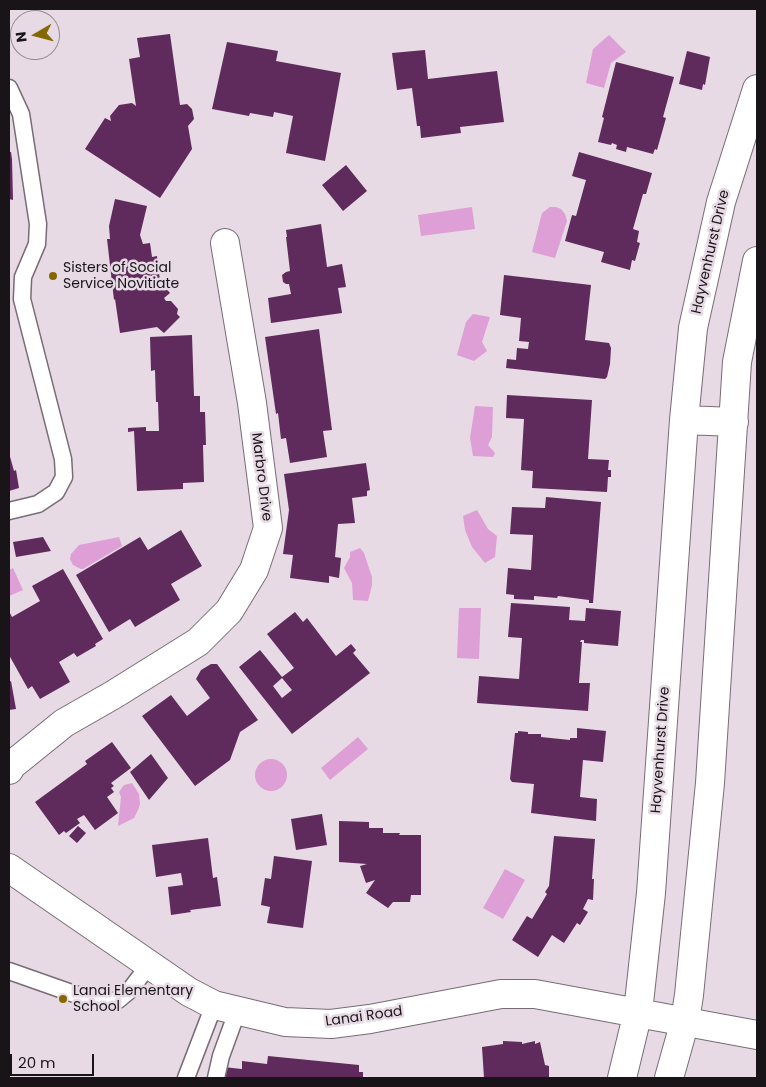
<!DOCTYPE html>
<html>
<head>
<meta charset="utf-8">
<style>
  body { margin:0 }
  #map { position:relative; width:766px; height:1087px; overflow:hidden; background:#e7dae5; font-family:Poppins,sans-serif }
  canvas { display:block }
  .frame { position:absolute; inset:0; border:10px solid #181418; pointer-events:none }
  .north { position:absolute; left:10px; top:10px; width:50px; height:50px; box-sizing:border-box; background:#e7dae5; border:1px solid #948b93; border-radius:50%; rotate:262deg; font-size:14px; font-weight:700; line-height:20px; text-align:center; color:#181418 }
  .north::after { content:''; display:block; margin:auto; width:18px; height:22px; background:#846801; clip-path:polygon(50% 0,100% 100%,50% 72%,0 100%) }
  .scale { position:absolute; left:10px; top:1054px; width:84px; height:22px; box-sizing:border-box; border:2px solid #181418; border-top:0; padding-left:6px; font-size:15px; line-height:18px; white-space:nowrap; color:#181418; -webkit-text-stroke:4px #e7dae5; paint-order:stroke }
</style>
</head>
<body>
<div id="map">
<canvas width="766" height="1087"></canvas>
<div class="frame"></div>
<div class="north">N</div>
<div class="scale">20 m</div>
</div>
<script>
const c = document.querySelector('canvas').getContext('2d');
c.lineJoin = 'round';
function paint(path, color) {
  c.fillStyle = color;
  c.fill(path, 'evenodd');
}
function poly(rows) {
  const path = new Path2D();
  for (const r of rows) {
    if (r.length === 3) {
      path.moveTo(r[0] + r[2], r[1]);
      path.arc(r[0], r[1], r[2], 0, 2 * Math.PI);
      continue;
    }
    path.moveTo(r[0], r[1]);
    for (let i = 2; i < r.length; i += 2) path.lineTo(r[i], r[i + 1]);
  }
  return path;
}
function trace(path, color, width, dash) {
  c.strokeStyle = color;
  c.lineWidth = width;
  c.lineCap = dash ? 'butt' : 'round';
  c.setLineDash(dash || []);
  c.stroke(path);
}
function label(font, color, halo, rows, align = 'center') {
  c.font = font + ' Poppins,sans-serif';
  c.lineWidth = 5;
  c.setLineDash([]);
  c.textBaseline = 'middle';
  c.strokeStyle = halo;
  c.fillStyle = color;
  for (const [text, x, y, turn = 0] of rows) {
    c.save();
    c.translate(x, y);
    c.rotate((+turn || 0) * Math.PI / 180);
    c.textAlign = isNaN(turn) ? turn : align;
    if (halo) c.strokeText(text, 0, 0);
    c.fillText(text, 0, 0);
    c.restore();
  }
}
const water = poly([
  [609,35,626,52,611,63,604,88,586,83,593,49],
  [472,207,475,229,421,236,418,215],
  [550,207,556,207,561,209,565,214,567,221,555,258,532,252,542,213],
  [473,314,490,317,482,342,487,351,474,361,457,355,466,322],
  [475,406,493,407,492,437,488,445,495,453,493,457,473,456,470,438],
  [477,510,488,529,497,536,495,557,485,563,472,547,465,530,463,516],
  [119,537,122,546,83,569,81,569,73,565,70,559,71,554,79,545],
  [360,548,364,553,372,577,372,585,368,601,353,600,352,583,344,568,350,557,350,552],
  [13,568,23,590,9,596,9,570],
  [459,608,481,608,479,659,457,658],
  [358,737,368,749,330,780,321,768],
  [271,775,16],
  [132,783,139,794,140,804,138,810,134,818,118,826,121,797,119,792,124,785],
  [505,869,525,880,503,919,483,908]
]);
const building = poly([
  [170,34,180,105,187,104,192,109,194,119,188,126,192,149,160,198,85,149,105,118,111,121,110,116,119,105,132,103,136,106,129,59,140,57,137,38],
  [227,42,278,51,276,61,341,73,325,161,286,153,293,116,274,112,273,117,250,113,249,116,212,109],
  [425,50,428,79,497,71,504,122,460,127,461,133,421,138,420,126,417,126,412,88,397,90,392,53],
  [687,51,710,57,705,85,703,84,702,90,679,84],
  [616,62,674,77,663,117,666,118,657,150,655,149,653,154,627,147,626,152,616,149,617,145,612,143,611,145,598,142,604,118,602,117],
  [9,152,11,152,12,159,13,200,9,199],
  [579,152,652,173,646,194,643,194,633,229,639,231,637,242,640,243,635,261,632,260,630,270,601,262,604,252,565,241,572,215,576,216,586,180,572,176],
  [346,165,367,191,343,211,322,185],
  [115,199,147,206,140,235,143,244,150,243,152,257,157,256,161,289,164,286,170,293,164,298,166,301,171,301,178,309,177,314,180,317,164,333,157,327,120,333,115,299,114,300,107,239,110,239,109,226],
  [321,224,327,267,342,264,346,287,338,288,342,313,271,323,268,298,291,294,289,284,286,284,283,282,282,275,286,272,290,271,286,237,287,237,286,230],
  [504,275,591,285,585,340,609,343,611,348,610,364,607,377,605,379,506,368,507,359,516,360,517,348,528,349,529,342,519,341,521,318,500,315],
  [319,329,332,430,323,431,327,457,290,463,286,438,281,439,278,413,276,414,265,337],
  [192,335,194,396,200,396,200,412,205,412,206,445,203,445,204,482,183,483,183,489,137,491,134,431,128,432,128,428,146,427,146,431,159,431,158,402,156,402,155,370,151,371,150,337],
  [507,395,592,400,588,459,609,460,608,470,611,470,611,477,608,477,607,492,532,488,533,471,521,470,524,419,506,418],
  [9,453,14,471,16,470,19,488,9,491],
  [366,463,370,490,367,491,367,496,352,498,355,523,338,524,335,557,341,558,339,578,329,576,329,583,290,578,293,555,283,554,289,510,284,474],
  [546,497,601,502,593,603,589,603,589,600,558,596,557,598,534,596,534,600,514,599,514,595,506,594,508,568,531,570,533,535,510,534,512,507,545,508],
  [181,530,202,566,171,584,180,600,135,627,130,619,109,632,76,575,140,537,148,550],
  [43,537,51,551,16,557,13,542],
  [63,569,103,639,95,644,96,646,77,657,74,653,59,662,70,682,40,699,32,686,28,689,9,655,9,611,12,617,40,601,32,586],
  [511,603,570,607,569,620,585,621,586,608,621,611,618,646,584,643,584,640,581,640,580,642,582,642,579,683,590,683,588,711,477,703,479,676,519,679,522,638,508,637],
  [295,612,303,622,307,618,336,656,351,644,356,650,353,653,370,673,292,734,239,667,260,650,282,677,294,668,267,634],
  [282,678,292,690,282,698,273,686],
  [211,664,217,664,258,720,240,732,230,760,195,786,142,716,171,695,187,716,210,698,196,679,201,670],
  [11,681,16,709,9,710,9,682],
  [577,728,606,731,603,762,583,760,580,797,597,799,596,821,531,813,534,784,512,782,510,779,515,733,518,733,518,731,528,732,528,734,541,734,541,737,570,740,570,738,577,738],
  [112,742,131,768,111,783,114,786,111,788,114,792,107,797,118,813,95,830,84,815,77,819,80,823,66,833,64,831,59,835,35,802,87,764,85,761],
  [151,754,168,778,149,800,130,772],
  [322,814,327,845,296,850,291,819],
  [339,821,369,822,369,828,383,828,383,833,400,833,399,835,421,835,421,895,411,895,410,902,393,902,388,908,366,893,375,880,366,883,360,866,367,864,339,862],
  [78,826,86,833,77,843,69,836],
  [554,836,595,839,592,879,594,879,593,900,588,899,583,909,588,912,580,925,577,923,564,943,552,935,538,957,512,940,527,916,532,919,547,894,545,892,549,886],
  [208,838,213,878,217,877,221,906,190,910,191,912,171,915,168,887,183,885,181,873,156,877,152,845],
  [274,856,312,861,303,928,267,923,270,907,261,905,265,878,271,879],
  [503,1041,522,1042,522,1044,535,1041,535,1044,540,1042,545,1065,549,1066,549,1078,484,1078,482,1047,503,1044],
  [268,1056,359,1065,359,1072,363,1072,363,1078,222,1078,223,1067,242,1069,242,1061,267,1064]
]);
const lane = poly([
  [9,88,21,114,38,224,37,244,23,277,22,299,63,459,64,477,56,492,38,504,9,511],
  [9,971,100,1003,118,1000,130,990,149,965],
  [186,1078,214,1005],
  [216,1078,221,1056,237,1012]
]);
const street = poly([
  [684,420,734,422],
  [9,770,12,765,64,723,113,695,198,642,229,611,254,570,268,528,252,403,225,243],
  [9,868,189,992,214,1005,285,1022,331,1024,370,1019,501,994,535,994,757,1035],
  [622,1078,638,1012,651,893,684,420,693,328,721,202,757,89],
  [669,1078,685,1021,689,995,710,783,737,362,757,261]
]);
const markers = [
  [53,276,5,"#846801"],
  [63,999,5,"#846801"]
];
const streetNames = [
  ["Hayvenhurst Drive",711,252,-77],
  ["Marbro Drive",261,477,83],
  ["Hayvenhurst Drive",661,750,-86],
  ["Lanai Road",364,1017,-8]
];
const poiNames = [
  ["Sisters of Social",63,268],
  ["Service Novitiate",63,284],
  ["Lanai Elementary",73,991],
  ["School",73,1007]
];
paint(water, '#dd9fd6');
paint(building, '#5f2a5c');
trace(lane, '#786c76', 19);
trace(street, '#786c76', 30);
trace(lane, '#fff', 16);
trace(street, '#fff', 28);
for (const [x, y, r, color] of markers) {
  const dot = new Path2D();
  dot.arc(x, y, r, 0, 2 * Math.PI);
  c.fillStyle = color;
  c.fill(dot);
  trace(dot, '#e7dae5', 2);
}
label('14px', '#181418', '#e7dae5', streetNames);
label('14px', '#181418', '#e7dae5', poiNames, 'left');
</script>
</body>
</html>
